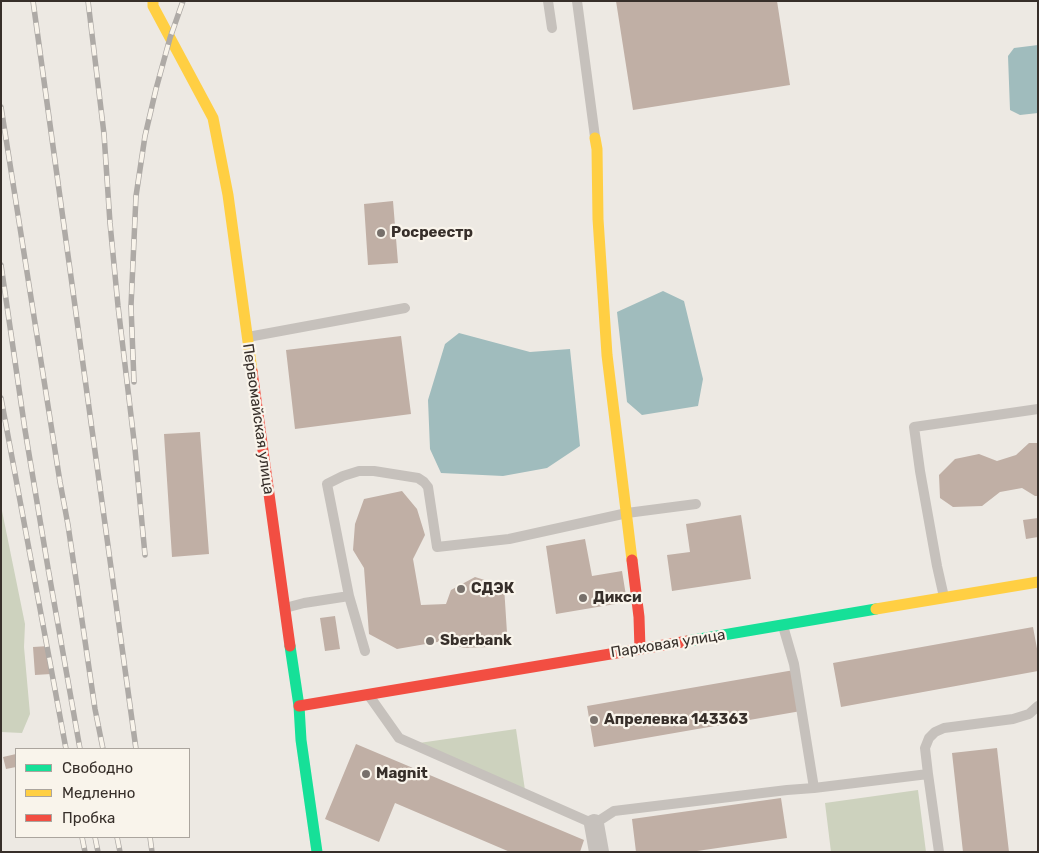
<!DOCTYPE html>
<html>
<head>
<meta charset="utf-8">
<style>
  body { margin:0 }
  #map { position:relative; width:1039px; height:853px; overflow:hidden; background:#ede9e3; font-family:Rubik,sans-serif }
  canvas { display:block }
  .frame { position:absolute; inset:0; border:2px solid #372f2a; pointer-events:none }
  .legend { position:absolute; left:15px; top:748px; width:175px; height:90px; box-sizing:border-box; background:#f9f4eb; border:1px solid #aba59e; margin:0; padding:6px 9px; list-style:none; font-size:15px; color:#372f2a }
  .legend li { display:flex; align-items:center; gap:10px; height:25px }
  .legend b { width:25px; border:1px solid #aba59e }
</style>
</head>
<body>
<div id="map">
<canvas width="1039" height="853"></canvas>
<div class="frame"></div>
<ul class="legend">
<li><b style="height:6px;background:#16e098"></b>Свободно</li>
<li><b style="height:6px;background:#ffcf43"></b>Медленно</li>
<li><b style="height:6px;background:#f24e42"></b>Пробка</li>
</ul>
</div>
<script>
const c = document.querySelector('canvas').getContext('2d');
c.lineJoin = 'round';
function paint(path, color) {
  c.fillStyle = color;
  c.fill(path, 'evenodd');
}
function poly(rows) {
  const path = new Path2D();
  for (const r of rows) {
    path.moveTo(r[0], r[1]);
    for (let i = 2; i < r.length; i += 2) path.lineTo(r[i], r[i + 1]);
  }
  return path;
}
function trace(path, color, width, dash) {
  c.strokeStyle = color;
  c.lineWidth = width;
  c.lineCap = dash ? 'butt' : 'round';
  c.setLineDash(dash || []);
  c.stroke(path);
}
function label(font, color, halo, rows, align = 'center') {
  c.font = font + ' Rubik,sans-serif';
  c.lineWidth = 4.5;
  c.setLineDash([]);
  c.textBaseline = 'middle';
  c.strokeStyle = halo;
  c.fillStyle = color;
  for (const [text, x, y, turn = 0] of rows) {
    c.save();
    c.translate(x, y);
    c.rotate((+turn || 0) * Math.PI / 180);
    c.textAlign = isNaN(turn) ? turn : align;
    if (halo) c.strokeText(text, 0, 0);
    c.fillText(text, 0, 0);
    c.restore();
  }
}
const green = poly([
  [1,506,25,624,24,647,30,714,22,733,1,732],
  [516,729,525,790,419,743],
  [918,790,926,852,831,852,825,803]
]);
const water = poly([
  [1038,45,1038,113,1020,115,1010,110,1008,56,1014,48],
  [663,291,684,301,703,379,698,406,642,415,627,402,617,312],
  [459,333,530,352,570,349,580,446,547,468,503,476,441,473,430,449,428,400,445,344]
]);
const building = poly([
  [616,1,777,1,790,85,633,110],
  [393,201,398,263,368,265,364,204],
  [401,336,411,414,295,429,286,350],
  [200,432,209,554,172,557,164,434],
  [1029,443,1038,443,1038,496,1035,496,1022,488,1000,492,982,506,953,507,940,498,939,475,955,459,979,454,997,461,1016,455],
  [402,491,417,509,425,535,413,559,421,605,446,604,451,590,475,577,504,586,507,633,489,647,464,648,443,641,397,649,369,634,364,568,353,550,355,524,364,499],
  [741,515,751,579,672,591,667,555,690,552,686,524],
  [1038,518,1038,537,1026,539,1023,520],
  [585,539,592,576,622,571,627,602,556,614,546,546],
  [335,616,340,649,325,651,320,618],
  [1033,627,1038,654,1038,671,841,707,833,663],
  [49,646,51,674,35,675,33,647],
  [794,670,801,711,594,747,587,706],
  [356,744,584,840,580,852,510,852,395,803,379,842,325,819],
  [997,748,1009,852,963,852,952,753],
  [16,754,16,767,6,769,3,757],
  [781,798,787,838,690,852,636,852,632,819]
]);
const lane = poly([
  [548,1,552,28],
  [577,1,595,137],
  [248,337,405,308],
  [944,597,937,566,920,471,914,427,1038,409],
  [285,608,304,603,349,596],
  [783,626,794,664,814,788],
  [365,651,349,596,327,484,343,476,359,471,374,471,418,478,424,482,428,487,437,547,509,539,627,513,696,504],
  [370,697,399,738,594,824,614,811,787,790,814,788,928,774,939,852],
  [928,774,925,748,929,738,935,732,944,728,1013,719,1029,714,1038,706]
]);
const street = poly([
  [594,824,599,852]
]);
const fast = poly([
  [688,641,876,609],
  [290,646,299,706,301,740,317,852]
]);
const slow = poly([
  [153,1,153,6,213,118,228,195,252,371],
  [595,138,597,149,598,219,607,355,632,560],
  [876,609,1038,582]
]);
const jam = poly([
  [252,371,290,646],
  [632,560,639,617,640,649],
  [299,706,688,641]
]);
const rail = poly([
  [33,1,136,749],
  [88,1,104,134,110,223,118,306,135,449,145,555],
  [1,107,60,482,68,525,95,709,103,749],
  [1,265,25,430,48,568,80,749],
  [134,382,131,306,136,196,145,136,156,89,170,38,183,1],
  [1,398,66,749],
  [82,837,85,852],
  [95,837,98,852],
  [117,837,120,852],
  [150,837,152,852]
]);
const markers = [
  [381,233,5,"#77706b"],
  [461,589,5,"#77706b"],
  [583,598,5,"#77706b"],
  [430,641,5,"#77706b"],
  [594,720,5,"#77706b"],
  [366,774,5,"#77706b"]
];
const poiNames = [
  ["Росреестр",391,233],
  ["СДЭК",471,589],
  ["Дикси",593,598],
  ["Sberbank",440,641],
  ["Апрелевка 143363",604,720],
  ["Magnit",376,774]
];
const streetNames = [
  ["Первомайская улица",258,419,82],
  ["Парковая улица",668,644,-9]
];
paint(green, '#cdd2be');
paint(water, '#a0bcbd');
paint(building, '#c0afa5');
trace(lane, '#c6c1bc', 10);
trace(street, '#c6c1bc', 20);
trace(fast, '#16e098', 11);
trace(slow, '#ffcf43', 11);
trace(jam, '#f24e42', 11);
trace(rail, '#aeaaa6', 5.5);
trace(rail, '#f9f4eb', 4, [11]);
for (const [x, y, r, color] of markers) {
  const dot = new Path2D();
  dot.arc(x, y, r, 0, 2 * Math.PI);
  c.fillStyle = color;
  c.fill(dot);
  trace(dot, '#f9f4eb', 2);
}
label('bold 15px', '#372f2a', '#f9f4eb', poiNames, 'left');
label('15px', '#372f2a', '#f9f4eb', streetNames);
</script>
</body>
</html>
